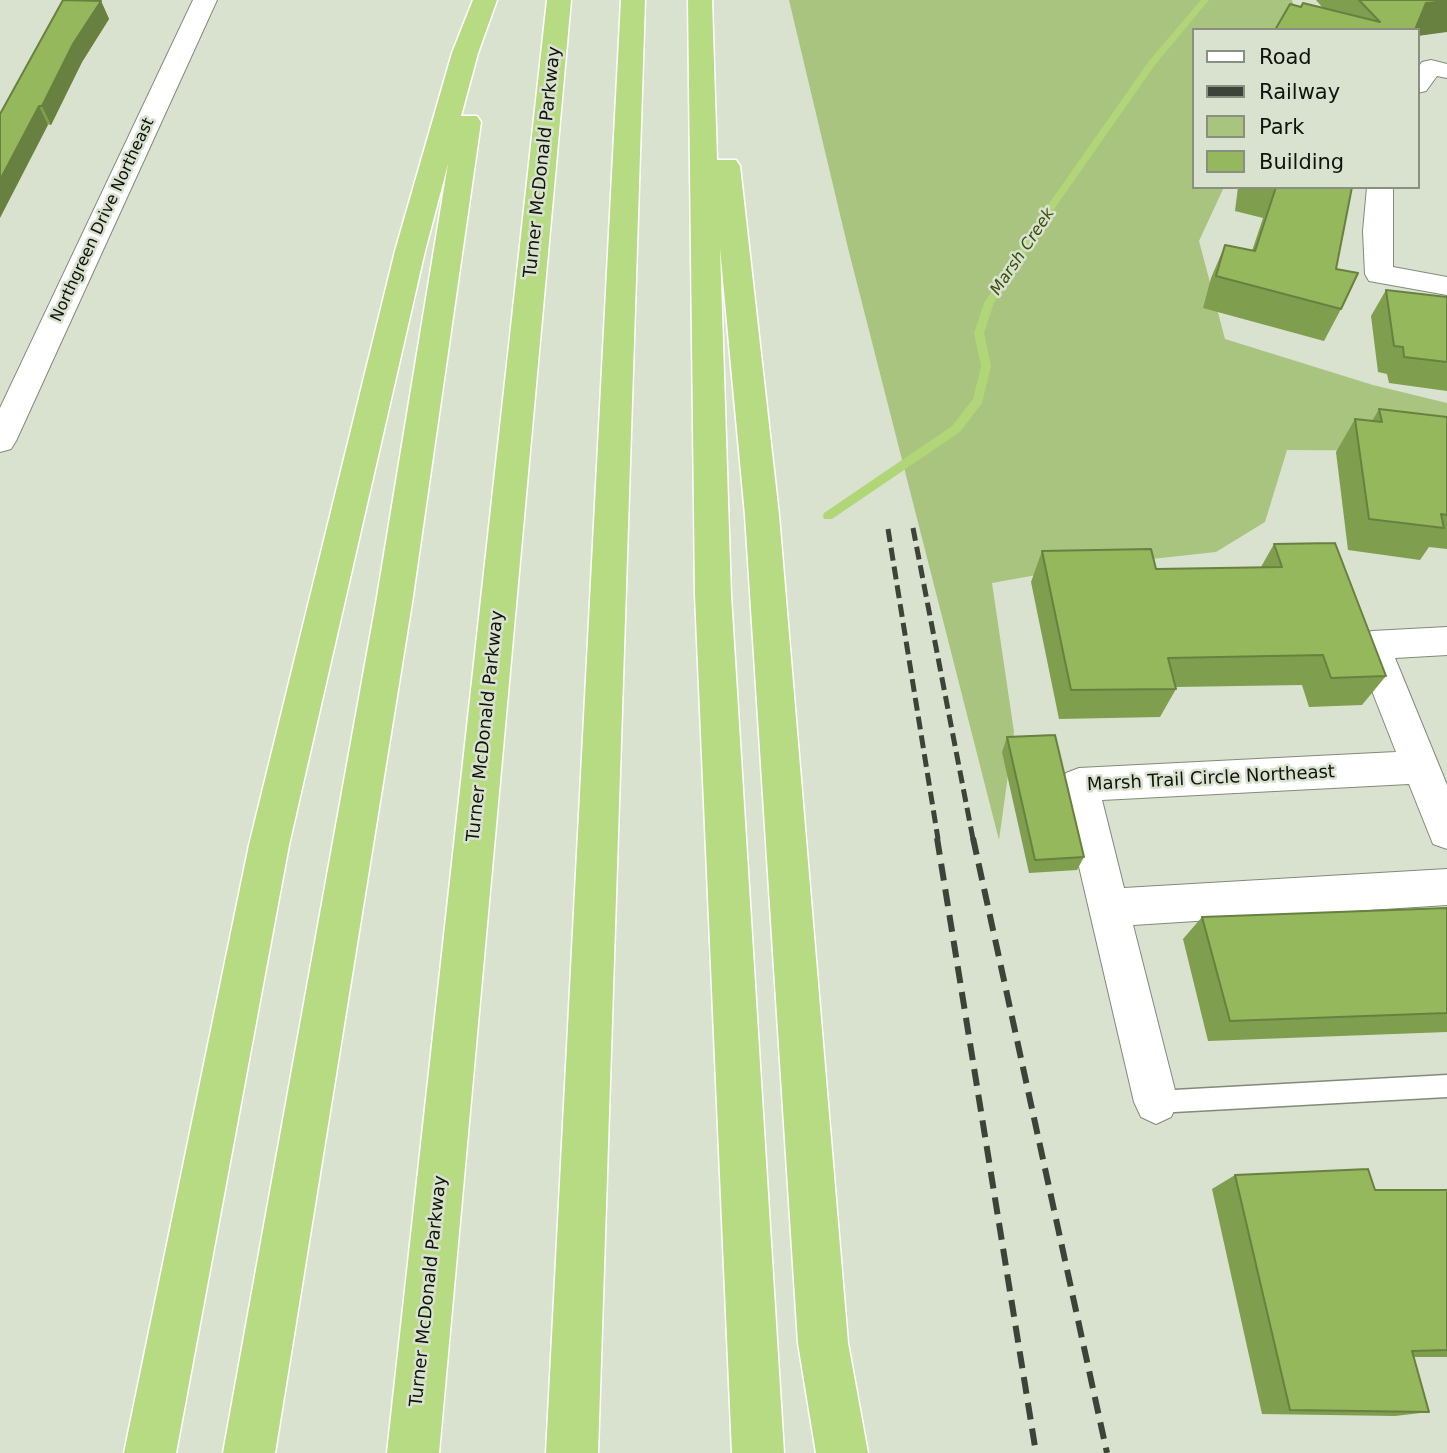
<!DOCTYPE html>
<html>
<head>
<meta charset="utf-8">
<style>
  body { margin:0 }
  #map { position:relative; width:1447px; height:1453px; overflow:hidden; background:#d9e2cf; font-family:"DejaVu Sans",sans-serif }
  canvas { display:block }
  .legend { position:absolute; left:1192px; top:28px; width:228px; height:161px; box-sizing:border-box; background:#d9e2cf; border:2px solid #899082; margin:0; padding:9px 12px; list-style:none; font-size:21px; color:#11140e }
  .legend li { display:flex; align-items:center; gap:14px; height:35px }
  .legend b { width:35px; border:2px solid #899082 }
</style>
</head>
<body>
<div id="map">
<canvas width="1447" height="1453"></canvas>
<ul class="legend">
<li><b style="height:9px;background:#fff"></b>Road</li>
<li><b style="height:9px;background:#3e433a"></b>Railway</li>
<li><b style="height:19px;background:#a8c47f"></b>Park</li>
<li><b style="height:19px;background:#94b85b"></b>Building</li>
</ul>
</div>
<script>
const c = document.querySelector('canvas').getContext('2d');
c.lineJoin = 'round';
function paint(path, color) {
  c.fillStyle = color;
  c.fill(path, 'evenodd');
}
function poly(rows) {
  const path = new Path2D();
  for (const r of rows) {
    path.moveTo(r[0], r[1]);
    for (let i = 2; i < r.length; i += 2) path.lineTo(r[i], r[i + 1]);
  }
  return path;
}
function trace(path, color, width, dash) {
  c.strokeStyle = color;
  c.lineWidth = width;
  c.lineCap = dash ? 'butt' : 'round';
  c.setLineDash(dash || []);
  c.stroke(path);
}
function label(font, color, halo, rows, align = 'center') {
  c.font = font + ' "DejaVu Sans",sans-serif';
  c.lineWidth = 5;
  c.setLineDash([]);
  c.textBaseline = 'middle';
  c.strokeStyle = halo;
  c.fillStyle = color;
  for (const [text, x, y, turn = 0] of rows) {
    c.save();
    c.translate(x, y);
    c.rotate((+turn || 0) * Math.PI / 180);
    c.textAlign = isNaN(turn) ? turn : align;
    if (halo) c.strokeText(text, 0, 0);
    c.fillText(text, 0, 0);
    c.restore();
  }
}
const green = poly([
  [789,0,1292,0,1298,21,1282,30,1193,30,1193,187,1224,187,1199,241,1225,339,1373,385,1447,403,1447,451,1287,450,1265,522,1216,552,1087,566,992,583,1014,732,999,840,848,248]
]);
const stream = poly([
  [1201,0,1209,0,1155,65,1057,205,994,303,984,333,991,366,982,403,960,432,832,519,824,519,823,516,824,513,952,426,973,399,981,366,974,333,984,303,1050,202,1149,61,1201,0]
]);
const service = poly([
  [1447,1075,1447,1097,1156,1113,1148,1110,1145,1102,1148,1094,1156,1091,1447,1075]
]);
const minor = poly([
  [193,0,217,0,16,441,11,449,0,452,0,408,193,0],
  [1431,60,1447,64,1447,78,1437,76,1426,91,1417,93,1417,69,1422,62,1431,60],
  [1367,187,1393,187,1393,267,1447,277,1447,295,1369,281,1365,274,1363,231,1367,187],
  [1447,627,1447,655,1395,658,1447,785,1447,849,1433,844,1409,784,1102,800,1124,888,1447,869,1447,905,1133,925,1178,1102,1171,1117,1156,1124,1141,1117,1134,1102,1060,785,1066,773,1079,768,1396,752,1354,645,1360,635,1372,631,1447,627]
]);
const motorway = poly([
  [473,0,497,0,478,53,461,116,477,116,481,122,412,603,275,1453,223,1453,376,603,448,164,425,251,289,845,176,1453,124,1453,249,845,395,251,452,53,473,0],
  [547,0,571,0,439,1453,387,1453,547,0],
  [621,0,645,0,598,1453,546,1453,621,0],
  [688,0,712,0,717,160,736,160,740,166,779,515,848,1343,868,1453,816,1453,798,1343,745,515,720,248,731,595,784,1453,732,1453,695,595,688,0]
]);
const railFar1 = poly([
  [913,528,973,839],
  [888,529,938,839]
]);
const rail = poly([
  [937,838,1036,1453],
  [973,838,1107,1453]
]);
const wall = poly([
  [1316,0,1447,0,1447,31,1417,36,1417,30,1301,7,1322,7],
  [101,1,109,19,82,62,51,125,0,114],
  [1238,187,1352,187,1336,269,1341,309,1324,341,1203,308,1211,278,1225,245,1252,251,1263,218,1235,211],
  [1386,290,1447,297,1447,391,1389,383,1387,374,1378,372,1371,316],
  [1379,409,1447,417,1447,549,1429,547,1420,560,1348,550,1336,452,1355,419,1372,421],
  [1274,544,1386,676,1362,705,1309,707,1302,685,1175,687,1176,689,1160,717,1059,719,1031,582,1042,551,1156,569,1261,567],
  [1007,737,1084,857,1077,870,1029,873,1002,752],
  [1447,908,1447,1032,1208,1041,1183,939,1202,917],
  [1235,1175,1375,1190,1447,1190,1447,1357,1414,1357,1429,1412,1395,1416,1262,1414,1212,1189]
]);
const shadedWall = poly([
  [101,1,109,19,82,62,51,125,42,106,73,44],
  [1447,1,1447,32,1417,36,1417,30,1414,30,1426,3],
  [39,106,48,125,0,218,0,180]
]);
const building = poly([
  [63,0,101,1,73,44,42,106,39,106,0,180,0,114,63,0],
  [1359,0,1447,0,1447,1,1426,3,1415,30,1275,30,1290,4,1301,7,1303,3,1380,22,1359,0],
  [1276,187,1352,187,1336,269,1358,273,1341,309,1216,276,1225,245,1255,251,1276,187],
  [1386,290,1447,297,1447,362,1404,357,1403,347,1394,346,1386,290],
  [1379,409,1447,417,1447,515,1441,514,1444,528,1369,519,1355,419,1382,422,1379,409],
  [1335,543,1386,676,1331,678,1323,655,1168,658,1176,689,1071,690,1042,551,1151,549,1156,569,1282,567,1274,544,1335,543],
  [1055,735,1084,857,1035,860,1007,737,1055,735],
  [1447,908,1447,1013,1230,1021,1202,917,1447,908],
  [1368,1169,1375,1190,1447,1190,1447,1350,1412,1351,1429,1412,1290,1410,1235,1175,1368,1169]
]);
const farStreetnames = [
  ["Northgreen Drive Northeast",103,220,-65]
];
const farWaternames = [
  ["Marsh Creek",1023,252,-56]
];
const streetNames = [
  ["Turner McDonald Parkway",543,162,-84],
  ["Turner McDonald Parkway",486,726,-84],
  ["Marsh Trail Circle Northeast",1211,779,-3],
  ["Turner McDonald Parkway",429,1291,-84]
];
paint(green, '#a8c47f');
paint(stream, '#b0d678');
trace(service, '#828a79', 3);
trace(minor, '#828a79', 2);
trace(motorway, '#fff', 3);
paint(service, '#fff');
paint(minor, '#fff');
paint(motorway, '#b7db82');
trace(railFar1, '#3e433a', 5, [13, 6]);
trace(rail, '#3e433a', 6, [17, 9]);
paint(wall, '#7f9e4e');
paint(shadedWall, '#688140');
paint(building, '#94b85b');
trace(building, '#688140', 2);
label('16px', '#11140e', '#d9e2cf', farStreetnames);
label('italic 16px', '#394f0a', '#d9e2cf', farWaternames);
label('18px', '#11140e', '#d9e2cf', streetNames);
</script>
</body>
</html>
